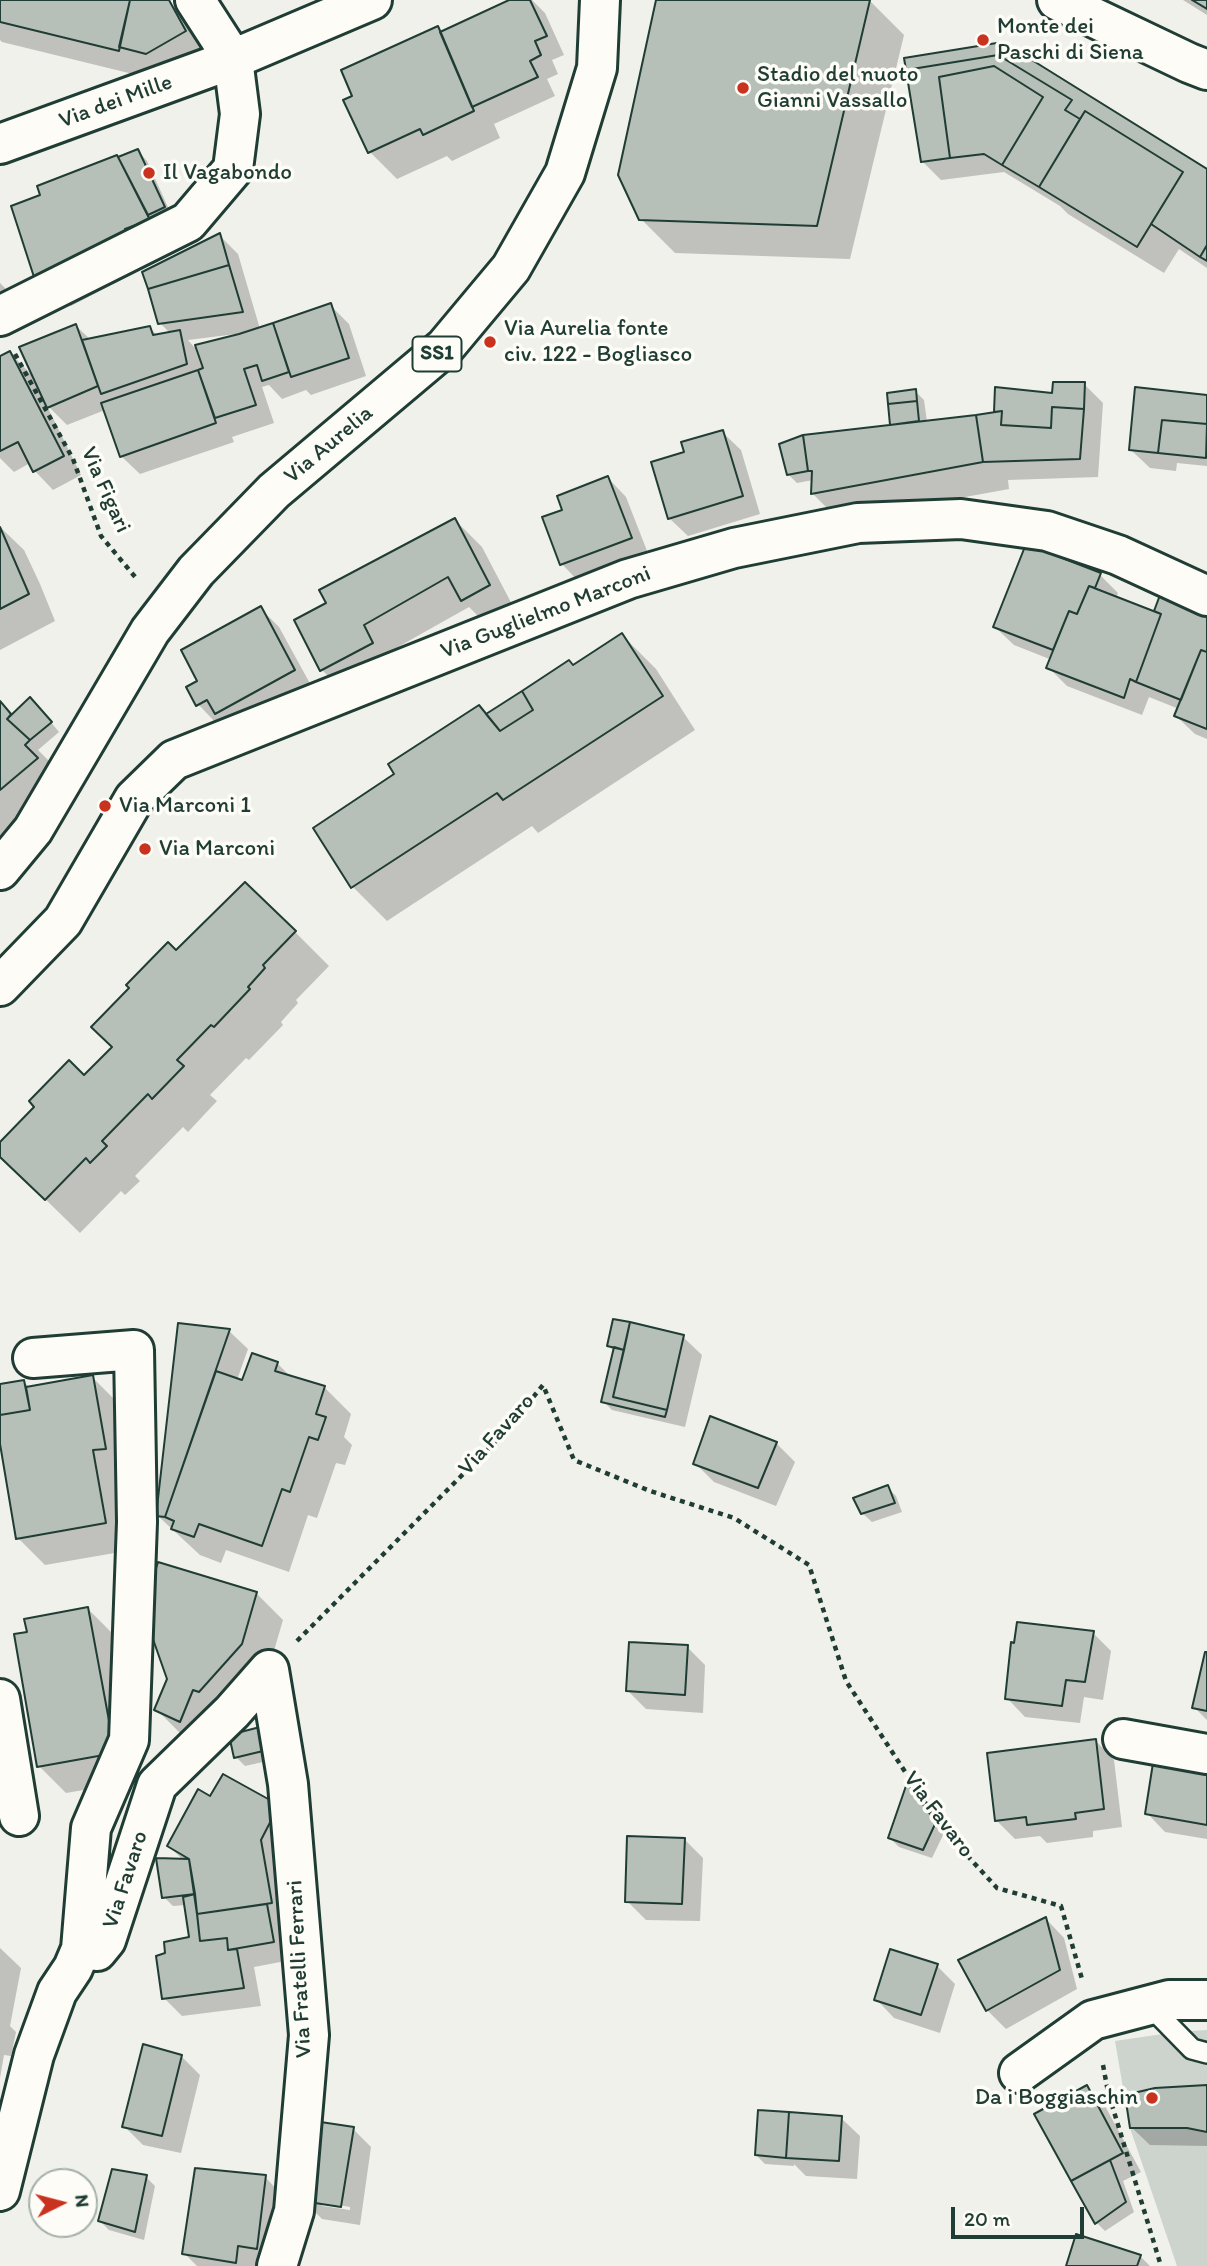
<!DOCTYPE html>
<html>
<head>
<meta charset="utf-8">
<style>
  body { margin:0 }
  #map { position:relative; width:1207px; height:2266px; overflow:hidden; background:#f0f1eb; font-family:Itim,sans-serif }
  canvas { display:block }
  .north { position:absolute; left:28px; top:2168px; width:70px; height:70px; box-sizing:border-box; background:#fdfcf7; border:2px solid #a4b0a9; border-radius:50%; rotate:84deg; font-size:19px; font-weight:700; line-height:28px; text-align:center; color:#1f3d34 }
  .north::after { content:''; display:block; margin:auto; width:24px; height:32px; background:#c8321e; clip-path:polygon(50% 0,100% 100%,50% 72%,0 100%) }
  .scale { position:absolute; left:951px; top:2207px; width:133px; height:32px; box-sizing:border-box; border:4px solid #1f3d34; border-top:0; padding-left:9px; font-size:21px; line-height:24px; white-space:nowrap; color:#1f3d34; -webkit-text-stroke:5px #fdfcf7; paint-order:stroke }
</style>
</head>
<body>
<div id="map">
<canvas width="1207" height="2266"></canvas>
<div class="north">N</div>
<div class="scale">20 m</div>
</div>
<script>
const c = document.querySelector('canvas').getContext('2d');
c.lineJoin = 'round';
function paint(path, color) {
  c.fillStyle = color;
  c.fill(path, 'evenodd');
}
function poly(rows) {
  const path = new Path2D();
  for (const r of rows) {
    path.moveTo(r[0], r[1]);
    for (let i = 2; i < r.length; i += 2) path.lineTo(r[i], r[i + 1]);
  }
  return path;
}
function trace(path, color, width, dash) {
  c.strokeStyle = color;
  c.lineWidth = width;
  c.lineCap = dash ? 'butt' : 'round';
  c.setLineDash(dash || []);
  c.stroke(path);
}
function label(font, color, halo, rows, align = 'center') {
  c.font = font + ' Itim,sans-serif';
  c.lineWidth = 7;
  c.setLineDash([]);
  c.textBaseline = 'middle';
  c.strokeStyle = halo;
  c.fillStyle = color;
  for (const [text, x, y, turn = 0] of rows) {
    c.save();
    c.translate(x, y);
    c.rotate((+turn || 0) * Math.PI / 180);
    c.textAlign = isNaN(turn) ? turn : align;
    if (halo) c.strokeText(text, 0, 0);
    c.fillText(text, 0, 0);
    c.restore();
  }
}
const green = poly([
  [1207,2030,1207,2266,1177,2266,1130,2128,1115,2041,1176,2032]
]);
const shadow = poly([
  [0,0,167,0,188,22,203,50,166,71,147,67,145,77,2,42,0,40],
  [513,0,532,0,545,13,564,55,552,60,558,74,547,79,555,96,494,124,500,138,452,161,447,156,397,179,370,152,355,96,437,28,442,33],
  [658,0,865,0,870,1,904,35,850,259,675,253,641,219],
  [1183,0,1207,0,1207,15],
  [1002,43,1207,171,1207,268,1179,249,1164,273,1068,214,1060,206,1004,172,941,180,922,161],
  [138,151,147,161,172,216,151,256,154,263,71,306,63,303,42,196],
  [219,235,238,254,260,329,330,305,349,324,366,376,311,395,306,390,282,399,269,385,262,387,274,423,232,437,234,442,140,474,121,456,105,410,67,425,46,404,81,475,53,490,35,471,30,463,14,472,0,458,0,358,10,353,35,378,76,326,91,340,150,328,158,336,170,333,160,323],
  [236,334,237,336,194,347,188,340],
  [0,283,5,288,15,321,0,325],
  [1084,384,1103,403,1098,477,1008,480,1009,489,839,520,812,493,813,480,797,483,788,474,892,427,889,394,915,391,924,400,927,422,995,414,997,389,1053,395],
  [1207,396,1207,466,1177,463,1176,471,1150,468,1131,450],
  [722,432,741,450,760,514,688,536,669,518,686,453],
  [608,478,626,497,649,556,580,583,562,564,544,518,565,511],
  [455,520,482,547,516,612,489,627,469,607,389,652,399,671,349,697,322,670,328,604],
  [0,527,24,550,40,584,55,621,0,650],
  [1100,575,1118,593,1116,598,1155,613,1161,597,1207,615,1207,739,1195,734,1176,716,1179,709,1149,697,1142,715,1067,686,1048,667,1052,660,1014,645,995,627],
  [261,609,279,627,313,689,235,731,223,719,216,723,198,704,200,682],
  [622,635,656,669,695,730,538,833,532,826,387,921,353,887,487,715,573,667],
  [0,703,13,715,39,708,59,732,38,750,56,768,63,786,0,839],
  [295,932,329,966,296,1000,298,1003,281,1022,283,1025,249,1060,246,1058,210,1095,217,1101,188,1132,183,1127,135,1176,140,1181,125,1195,121,1191,80,1233,0,1155,0,1144,84,1077,114,1047,176,953],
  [229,1331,248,1349,237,1380,243,1382,277,1363,292,1378,324,1387,351,1414,344,1437,352,1445,345,1465,336,1463,317,1518,308,1515,289,1572,226,1550,221,1563,200,1555,158,1516],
  [683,1337,702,1355,685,1427,612,1410,603,1401,615,1352,609,1346],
  [92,1377,119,1404,132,1550,45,1565,18,1538,0,1435,0,1386,24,1382,30,1388],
  [776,1443,795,1462,776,1506,714,1482,695,1463],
  [887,1487,896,1496,902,1512,872,1522,862,1513],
  [256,1593,283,1620,268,1671,183,1736,156,1709],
  [88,1609,115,1636,141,1780,66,1793,39,1766,29,1633],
  [1093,1633,1111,1651,1103,1700,1084,1697,1080,1723,1025,1717,1007,1698,1016,1645],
  [687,1647,705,1665,703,1713,646,1709,628,1691],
  [1207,1654,1207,1720,1194,1707],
  [264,1728,272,1760,245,1766,236,1757],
  [1096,1741,1114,1760,1122,1827,1093,1831,1093,1837,1047,1843,1040,1836,1015,1839,996,1820],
  [1207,1775,1207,1839,1165,1832,1147,1813],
  [908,1786,944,1833,932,1858,899,1847,890,1838],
  [211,1799,278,1806,291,1960,254,1967,261,2006,182,2016,164,1998,191,1939,186,1905,173,1906,164,1897,183,1860,169,1846],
  [684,1839,703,1858,700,1921,646,1920,627,1901],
  [1046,1919,1064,1938,1077,1989,1006,2029,987,2010],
  [0,1948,21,1968,10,2026,16,2032,11,2056,4,2055,0,2078],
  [937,1966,955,1984,940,2033,894,2018,876,1999],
  [181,2056,200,2075,181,2153,143,2145,124,2126],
  [1207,2087,1207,2146,1150,2145,1131,2127],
  [1086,2088,1105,2106,1141,2172,1123,2181,1134,2212,1105,2231,1096,2222,1037,2114],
  [841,2118,860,2136,857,2179,806,2176,794,2164,794,2166,765,2164,756,2155],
  [353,2129,371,2147,360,2225,322,2219,303,2200],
  [322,2202,350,2207,350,2210,322,2206],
  [146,2177,155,2186,144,2240,109,2230,100,2221],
  [265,2177,283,2196,271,2266,256,2264,255,2266,197,2266,184,2253],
  [1140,2256,1150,2266,1068,2266]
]);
const building = poly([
  [0,0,130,0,119,51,0,22,0,0],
  [130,0,169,0,186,31,146,54,119,47,130,0],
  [509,0,530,0,547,36,535,41,541,55,530,61,538,77,472,107,440,32,509,0],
  [656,0,870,0,817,226,639,220,618,175,656,0],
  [1192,0,1207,0,1207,9,1192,0],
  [438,26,474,111,423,135,420,129,368,153,343,100,352,96,341,70,438,26],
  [1003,42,1207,169,1207,245,1200,257,1151,224,1183,172,1085,111,1080,119,1065,110,1072,100,998,55,906,70,904,58,1003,42],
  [998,55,1072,100,1065,110,1080,119,1039,187,1002,165,1043,97,994,66,939,77,950,158,921,162,906,70,998,55],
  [994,66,1043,97,1002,165,984,154,950,158,939,77,994,66],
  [1085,111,1183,172,1137,247,1039,187,1085,111],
  [138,149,165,207,148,215,118,157,138,149],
  [117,155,150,220,125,229,128,235,43,280,34,277,11,206,40,195,37,186,117,155],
  [220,233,229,265,148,289,142,272,220,233],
  [1207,245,1207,261,1200,257,1207,245],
  [229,265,243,312,158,324,148,289,229,265],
  [331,303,349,358,291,377,273,323,331,303],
  [273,323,289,372,262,381,257,365,244,369,256,405,215,418,198,370,203,368,195,345,239,334,273,323],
  [76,324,98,386,47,408,19,347,76,324],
  [150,326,153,335,180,330,187,364,101,394,82,340,150,326],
  [10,351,64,456,33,472,18,442,0,451,0,356,10,351],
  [198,370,216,423,120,457,101,403,198,370],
  [1053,382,1085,382,1084,409,1052,407,1051,428,1001,425,1002,411,994,412,995,387,1052,393,1053,382],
  [1135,387,1207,395,1207,424,1162,420,1158,453,1129,450,1135,387],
  [916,389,917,401,888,404,887,393,916,389],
  [917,401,919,421,890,425,888,404,917,401],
  [1052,407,1084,409,1080,459,983,462,976,415,1002,411,1001,425,1051,428,1052,407],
  [976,415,983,462,811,494,812,471,808,471,803,435,976,415],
  [1162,420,1207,424,1206,458,1158,453,1162,420],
  [723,430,743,496,668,519,651,462,684,452,681,442,723,430],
  [803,435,808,471,787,475,779,444,803,435],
  [608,476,632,538,560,565,542,517,562,510,557,496,608,476],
  [455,518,490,585,461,601,448,577,364,625,373,643,320,671,294,620,326,603,319,590,455,518],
  [0,527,29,594,0,609,0,527],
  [1026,544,1101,573,1095,588,1089,586,1077,614,1069,611,1053,650,993,627,1026,544],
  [1089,586,1161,614,1136,682,1130,679,1124,698,1046,668,1069,611,1077,614,1089,586],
  [1160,595,1207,613,1207,652,1201,650,1181,700,1136,682,1161,614,1154,611,1160,595],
  [261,606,295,670,215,714,207,700,196,706,186,687,197,681,181,650,261,606],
  [622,633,663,696,503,800,497,793,351,888,313,828,394,774,388,764,479,705,500,731,533,710,522,691,569,660,573,665,622,633],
  [1201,650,1207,652,1207,729,1174,716,1201,650],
  [522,691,533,710,500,731,486,714,522,691],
  [30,697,52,722,30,740,7,719,30,697],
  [0,701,11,714,7,719,30,740,25,745,38,758,0,790,0,701],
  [245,882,296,931,263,965,265,968,248,987,250,989,214,1027,211,1025,177,1060,184,1066,152,1099,148,1094,102,1141,107,1146,90,1163,86,1158,45,1200,0,1157,0,1142,34,1107,29,1101,69,1060,84,1075,112,1047,91,1027,129,988,126,985,168,942,176,950,245,882],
  [613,1319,630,1322,624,1350,607,1346,613,1319],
  [630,1322,684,1335,667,1410,613,1397,630,1322],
  [178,1323,230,1329,165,1517,156,1516,178,1323],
  [614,1347,624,1350,613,1397,667,1410,665,1417,601,1402,614,1347],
  [252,1353,278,1362,275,1371,325,1386,316,1414,326,1417,318,1440,309,1437,290,1492,282,1489,262,1546,199,1524,194,1537,171,1529,174,1521,165,1517,216,1371,242,1380,252,1353],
  [93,1375,106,1449,93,1450,106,1523,16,1539,0,1444,0,1415,30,1410,26,1387,93,1375],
  [24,1380,30,1410,0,1415,0,1384,24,1380],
  [710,1416,777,1442,758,1488,693,1464,710,1416],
  [888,1485,895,1503,861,1514,853,1498,888,1485],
  [158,1562,257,1592,242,1644,199,1692,193,1690,180,1722,154,1710,167,1679,148,1625,153,1607,144,1606,158,1562],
  [88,1607,115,1753,37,1767,14,1634,27,1632,24,1619,88,1607],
  [1017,1622,1094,1631,1085,1682,1066,1680,1062,1706,1005,1699,1011,1642,1014,1643,1017,1622],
  [629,1642,688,1645,685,1695,626,1691,629,1642],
  [1205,1652,1207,1652,1207,1711,1192,1708,1205,1652],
  [264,1726,263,1751,234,1758,229,1735,264,1726],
  [1096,1739,1104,1809,1075,1813,1076,1819,1027,1825,1026,1817,995,1821,987,1753,1096,1739],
  [1153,1763,1207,1773,1207,1825,1145,1814,1153,1763],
  [223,1774,279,1805,261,1840,272,1903,197,1914,189,1859,167,1846,198,1789,210,1796,223,1774],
  [907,1783,936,1822,923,1850,888,1838,907,1783],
  [627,1836,685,1838,682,1904,625,1902,627,1836],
  [156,1858,189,1859,195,1894,162,1898,156,1858],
  [195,1894,200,1941,227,1938,228,1950,237,1949,244,1988,162,1999,156,1956,165,1953,164,1942,189,1937,183,1897,195,1894],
  [267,1904,274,1942,228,1950,227,1938,200,1941,197,1914,267,1904],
  [1046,1917,1060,1970,986,2011,958,1960,1046,1917],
  [890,1949,938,1964,921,2015,874,2000,890,1949],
  [143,2044,182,2055,162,2136,122,2127,143,2044],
  [1087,2085,1123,2153,1071,2181,1034,2114,1087,2085],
  [1207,2085,1207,2132,1187,2128,1130,2128,1125,2095,1155,2088,1207,2085],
  [758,2110,789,2112,786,2158,755,2155,758,2110],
  [789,2112,842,2116,839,2161,786,2158,789,2112],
  [314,2121,354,2127,341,2207,302,2201,314,2121],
  [1110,2160,1126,2202,1095,2224,1071,2181,1110,2160],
  [195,2168,266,2175,257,2249,238,2246,236,2263,182,2254,195,2168],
  [112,2169,147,2175,135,2232,98,2221,112,2169],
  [1076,2234,1141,2255,1137,2266,1066,2266,1076,2234]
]);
const path = poly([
  [15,354,73,459,101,536,136,578],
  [297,1641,505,1432,543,1385,574,1460,650,1491,734,1518,809,1565,846,1681,941,1827,997,1888,1061,1906,1082,1979],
  [1103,2065,1108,2092,1161,2266]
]);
const lane = poly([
  [1149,2005,1192,2049,1207,2053]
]);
const street = poly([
  [1057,0,1189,63,1207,70],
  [0,144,233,59,372,0],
  [0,316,188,222,233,169,240,114,233,59,195,0],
  [269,1670,288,1784,309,2035,294,2211,277,2266],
  [0,1699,19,1816],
  [1123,1739,1207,1754],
  [81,1949,97,1951,106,1940,157,1785,232,1712,269,1670],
  [1019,2073,1093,2020,1169,2000,1207,2000],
  [0,2191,34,2055,57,1992,73,1968,81,1949,91,1828,129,1740,137,1522,134,1350,33,1358]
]);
const secondary = poly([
  [0,986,63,921,134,799,174,760,628,579,734,548,858,523,961,519,1047,531,1118,555,1207,596]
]);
const primary = poly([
  [0,870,33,830,150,631,196,571,274,491,445,347,511,268,565,173,597,68,600,0]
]);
const markers = [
  [983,40,7,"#c8321e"],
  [743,88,7,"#c8321e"],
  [149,173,7,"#c8321e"],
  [490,342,7,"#c8321e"],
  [105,806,7,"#c8321e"],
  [145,849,7,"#c8321e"],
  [1152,2098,7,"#c8321e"]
];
const shields = [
  [437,354,49]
];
const shieldNames = [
  ["SS1",437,354]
];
const poiNames = [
  ["Monte dei",997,27],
  ["Paschi di Siena",997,53],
  ["Stadio del nuoto",757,75],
  ["Gianni Vassallo",757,101],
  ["Il Vagabondo",163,173],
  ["Via Aurelia fonte",504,329],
  ["civ. 122 - Bogliasco",504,355],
  ["Via Marconi 1",119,806],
  ["Via Marconi",159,849],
  ["Da i Boggiaschin",1138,2098,"right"]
];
const streetNames = [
  ["Via dei Mille",116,102,-20],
  ["Via Aurelia",329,445,-40],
  ["Via Figari",105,490,66],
  ["Via Guglielmo Marconi",546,613,-21],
  ["Via Favaro",497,1435,-48],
  ["Via Favaro",938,1815,53],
  ["Via Favaro",126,1880,-72],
  ["Via Fratelli Ferrari",300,1969,-93]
];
paint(green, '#cdd3cd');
paint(shadow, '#0003');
paint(building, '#b6bfb8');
trace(building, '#1f3d34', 2);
trace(lane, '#1f3d34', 24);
trace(street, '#1f3d34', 44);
trace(secondary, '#1f3d34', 44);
trace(primary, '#1f3d34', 44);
trace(path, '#1f3d34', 4.5, [5, 5]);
trace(lane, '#fdfcf7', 19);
trace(street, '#fdfcf7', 38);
trace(secondary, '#fdfcf7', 38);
trace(primary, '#fdfcf7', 38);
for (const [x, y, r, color] of markers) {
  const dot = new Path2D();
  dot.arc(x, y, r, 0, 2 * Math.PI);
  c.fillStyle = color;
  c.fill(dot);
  trace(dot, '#fdfcf7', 2.5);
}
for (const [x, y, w] of shields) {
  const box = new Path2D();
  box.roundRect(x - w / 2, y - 17.5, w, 35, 5);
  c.fillStyle = '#fdfcf7';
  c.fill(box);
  trace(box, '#1f3d34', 2);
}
label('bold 21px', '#1f3d34', null, shieldNames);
label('23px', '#1f3d34', '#fdfcf7', poiNames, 'left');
label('23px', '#1f3d34', '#fdfcf7', streetNames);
</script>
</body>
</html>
